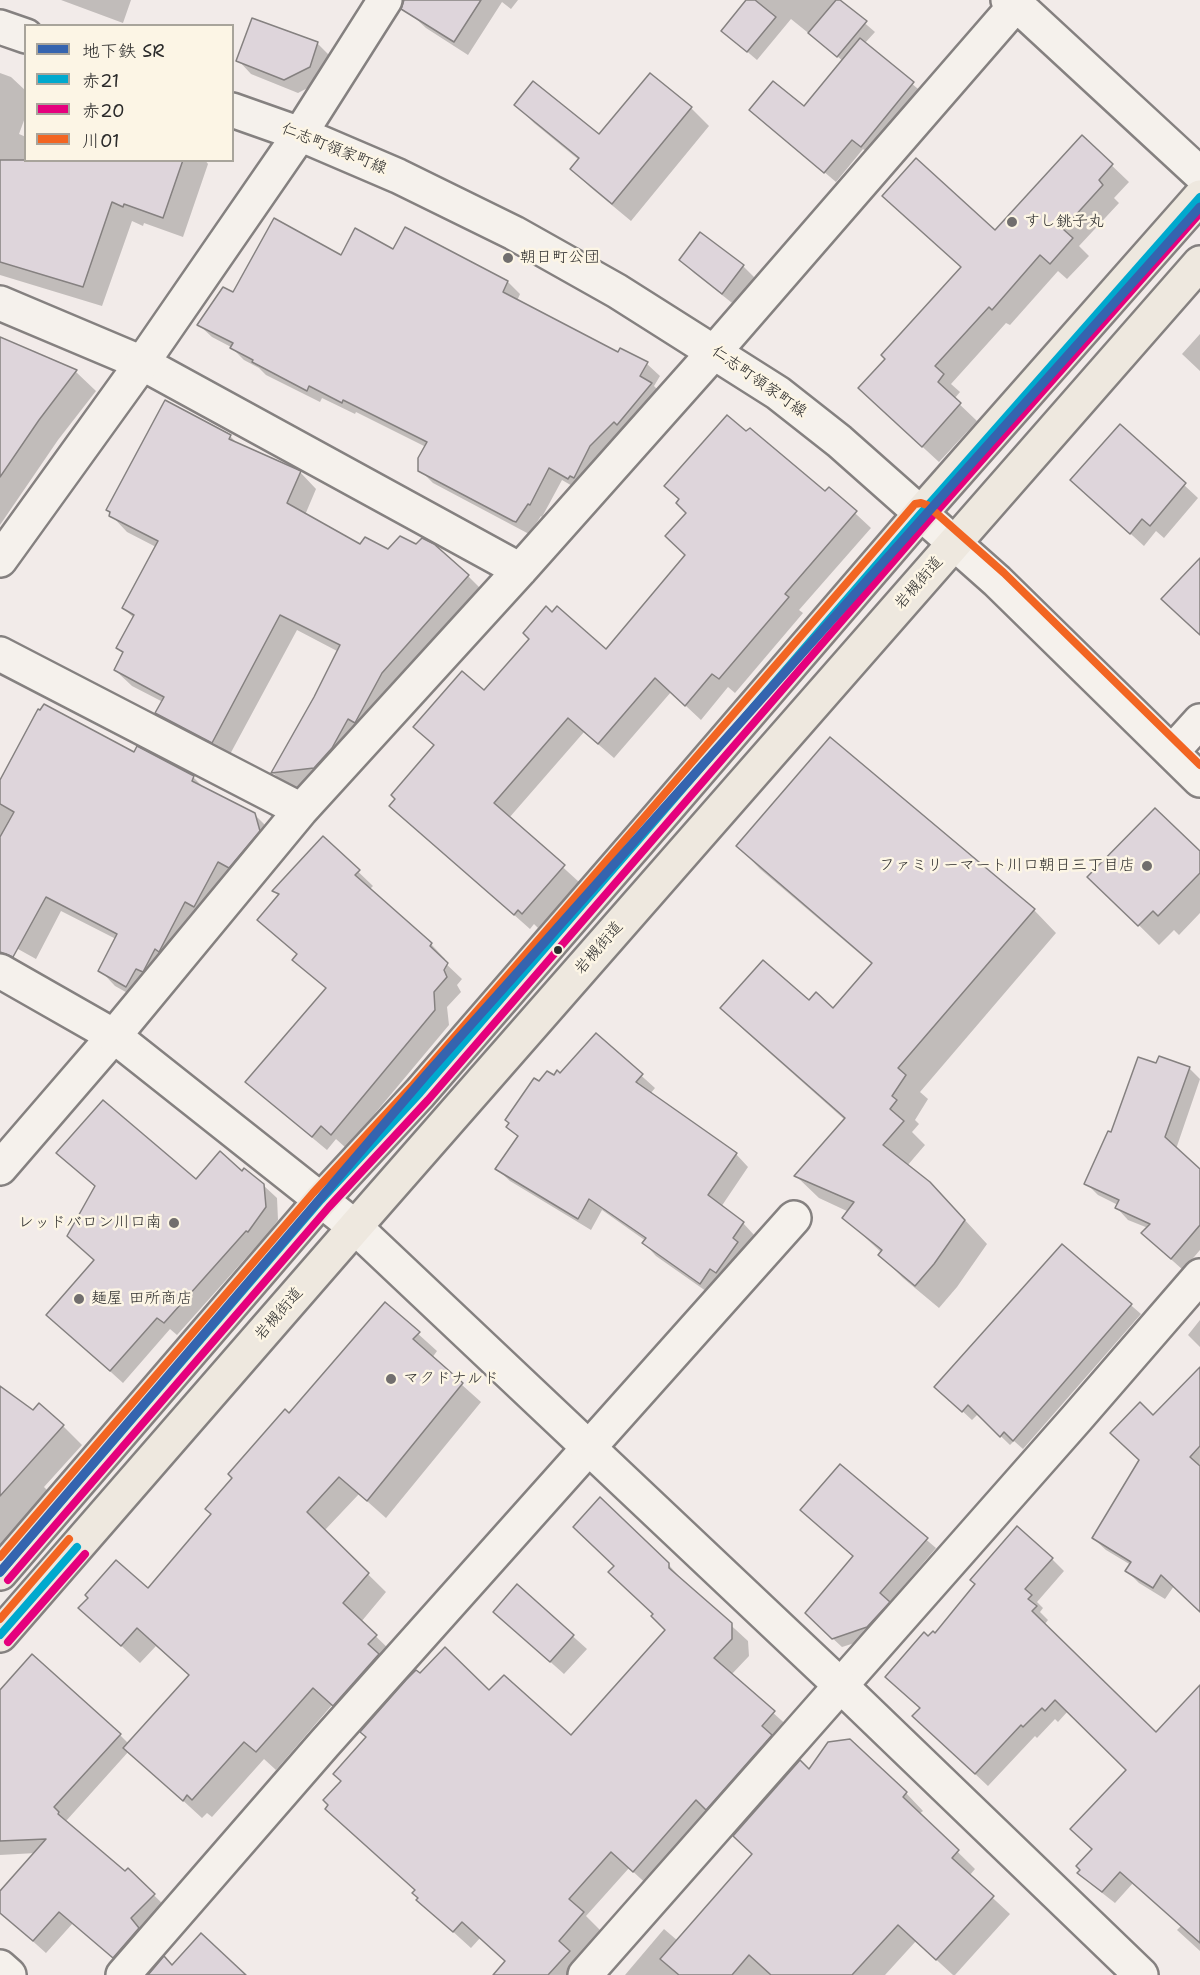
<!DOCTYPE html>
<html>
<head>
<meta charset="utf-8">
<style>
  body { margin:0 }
  #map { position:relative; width:1200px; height:1975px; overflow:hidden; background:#f2ebe9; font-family:"Shantell Sans","Klee One",sans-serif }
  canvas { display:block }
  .legend { position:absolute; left:24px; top:24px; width:210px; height:138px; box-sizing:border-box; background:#fcf5e5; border:2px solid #a8a49b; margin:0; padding:8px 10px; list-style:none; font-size:18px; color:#2b2b2b }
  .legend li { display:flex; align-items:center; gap:12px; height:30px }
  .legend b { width:30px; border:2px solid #a8a49b }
</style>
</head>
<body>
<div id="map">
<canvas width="1200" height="1975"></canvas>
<ul class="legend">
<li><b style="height:8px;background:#3564af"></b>地下鉄 SR</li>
<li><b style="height:8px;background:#00a9ce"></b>赤21</li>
<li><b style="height:8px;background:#e5007d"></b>赤20</li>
<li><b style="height:8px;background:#f26522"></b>川01</li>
</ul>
</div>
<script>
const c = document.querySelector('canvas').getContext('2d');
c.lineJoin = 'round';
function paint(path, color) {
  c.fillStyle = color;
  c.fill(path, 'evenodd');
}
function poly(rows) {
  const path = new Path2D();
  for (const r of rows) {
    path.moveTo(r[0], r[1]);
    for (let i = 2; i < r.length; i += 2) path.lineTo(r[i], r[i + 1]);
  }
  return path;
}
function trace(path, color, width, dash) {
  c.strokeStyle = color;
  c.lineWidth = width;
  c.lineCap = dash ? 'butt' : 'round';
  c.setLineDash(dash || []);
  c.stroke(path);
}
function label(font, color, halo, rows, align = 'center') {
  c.font = font + ' "Shantell Sans","Klee One",sans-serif';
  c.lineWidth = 5;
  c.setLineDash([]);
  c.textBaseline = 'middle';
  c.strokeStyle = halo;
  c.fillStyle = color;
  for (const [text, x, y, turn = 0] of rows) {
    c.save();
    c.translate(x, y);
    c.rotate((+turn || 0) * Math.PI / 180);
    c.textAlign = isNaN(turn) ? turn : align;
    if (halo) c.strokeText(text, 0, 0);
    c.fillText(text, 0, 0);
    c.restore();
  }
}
const shadow = poly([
  [61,0,131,0,123,23],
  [422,0,518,0,511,9,502,2,468,55,426,28,412,15],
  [747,0,838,0,875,32,864,44,923,93,873,157,863,149,836,182,751,110,804,109,843,61,791,19,757,60,723,31],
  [253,20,318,44,331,57,323,80,298,93,251,74,238,60],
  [0,73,11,77,26,91,26,115,19,134,26,137,26,160,205,160,208,164,183,237,144,223,143,226,132,221,102,306,0,275],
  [516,105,599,137,691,108,709,126,631,221,590,187,572,169,579,160,534,123],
  [1082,137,1129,182,1114,198,1119,203,1079,246,1089,256,1067,279,1058,271,1010,325,1006,323,951,384,960,392,954,399,977,421,939,462,877,405,995,232],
  [394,251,508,282,520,294,517,301,618,354,620,350,647,364,660,376,654,386,664,396,581,491,562,480,542,517,541,516,529,534,433,483,420,470,426,447,356,412,355,414,322,398,320,402,266,375,259,368,244,360,231,347,212,337,199,325,234,294,342,258],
  [681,260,743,266,756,279,736,306,694,273],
  [1200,334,1200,371,1182,354],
  [0,339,76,372,96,391,58,440,0,525],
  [230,436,240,446,300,472,316,489,305,515,361,546,389,550,468,576,484,592,331,783,291,790,273,773,316,698,339,652,297,630,228,758,173,729,157,713,163,702,132,686,115,670,124,654,117,648,134,618,123,608,156,547,127,532,111,515],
  [1184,485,1198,498,1164,538,1156,531,1144,546,1086,493],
  [829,489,871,528,799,610,803,613,735,693,728,687,701,720,671,692,614,758,584,732,509,818,579,882,538,928,534,924,530,929,391,806,435,746,415,727,484,692,606,651],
  [135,754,193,777,206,790,254,814,270,830,142,1001,115,986,100,970,116,939,61,911,36,959,0,939,0,783],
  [323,838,373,886,369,890,431,944,445,959,443,961,462,979,457,985,461,992,447,1007,449,1025,346,1148,336,1139,327,1150,262,1096,247,1082,327,989,294,960,298,955,273,934,279,896,274,891],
  [738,846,1034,910,1056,933,920,1092,928,1099,915,1120,919,1124,912,1132,925,1145,907,1166,953,1207,987,1244,957,1287,939,1308,903,1278,880,1255,882,1253,844,1218,849,1212,819,1198,796,1176,845,1120,745,1031,722,1008,809,1002,834,1010,873,965,760,869],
  [1200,853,1200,913,1179,935,1174,930,1159,945,1090,877],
  [596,1035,655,1088,650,1094,736,1154,748,1167,721,1207,743,1223,755,1236,713,1296,656,1256,644,1243,646,1241,602,1210,591,1230,510,1181,497,1169,519,1138,508,1127,539,1083,561,1075],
  [1157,1065,1189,1068,1200,1079,1176,1149,1200,1171,1200,1250,1183,1270,1155,1245,1148,1228,1128,1220,1117,1208,1118,1205,1098,1195,1086,1183,1112,1134],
  [243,1173,263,1185,277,1198,278,1220,261,1243,260,1242,177,1335,170,1329,123,1383,48,1315,95,1261,82,1249,196,1181],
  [1063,1246,1141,1314,1023,1449,1014,1441,1010,1445,978,1414,972,1420,946,1396],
  [385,1304,437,1351,432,1358,481,1402,386,1518,359,1494,324,1531,386,1592,361,1622,394,1654,352,1724,332,1705,276,1770,264,1759,212,1817,207,1813,202,1818,129,1751,66,1821,125,1873,128,1870,167,1908,126,1970,73,1923,46,1953,0,1912,0,1893,36,1853,0,1855,0,1692,120,1735,129,1744,190,1676,156,1646,140,1663,80,1608,148,1590,213,1515,289,1415],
  [1200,1320,1200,1347,1188,1335],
  [1200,1375,1200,1611,1174,1586,1165,1599,1139,1583,1127,1571,1131,1565,1106,1550,1093,1538,1141,1461,1153,1417],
  [0,1388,33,1412,63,1426,82,1445,44,1487,52,1495,0,1556],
  [840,1466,936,1548,889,1603,898,1612,877,1636,842,1647,816,1623,855,1557],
  [1052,1559,1064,1571,1037,1602,1043,1608,1040,1612,1048,1620,1044,1625,1156,1734,1200,1686,1200,1951,1177,1930,1181,1926,1133,1883,1115,1903,1092,1885,1079,1873,1094,1850,1128,1770,1068,1711,1058,1722,1055,1719,1037,1738,1035,1736,988,1786,926,1728,921,1708,928,1638],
  [668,1564,686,1584,748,1641,749,1656,731,1675,791,1729,651,1888,629,1868,586,1916,600,1930,576,1959,592,1975,521,1975,480,1938,471,1948,418,1900,489,1692,571,1737,667,1630],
  [517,1586,587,1649,564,1674,509,1625],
  [809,1771,906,1793,923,1811,919,1814,975,1869,969,1876,1010,1914,955,1975,953,1975,916,1941,885,1975,625,1975,664,1929,678,1941,754,1854]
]);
const building = poly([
  [404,0,481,0,454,42,401,9,404,0],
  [746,0,755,0,776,17,747,52,721,31,746,0],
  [836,0,840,0,867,21,837,57,808,33,836,0],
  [252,18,318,42,310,67,284,80,236,61,252,18],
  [860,38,914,82,861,147,852,140,824,173,749,110,773,81,804,106,860,38],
  [650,73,692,107,612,204,570,169,579,158,514,105,533,81,599,134,650,73],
  [1082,135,1113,164,1099,180,1103,185,1063,229,1073,238,1050,264,1040,255,992,310,989,307,935,366,944,374,938,382,961,403,922,447,858,388,885,359,881,355,961,267,882,196,916,158,995,230,1082,135],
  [0,160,183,160,163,218,124,204,123,207,112,202,83,287,0,262,0,160],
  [274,218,341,255,355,228,393,249,405,227,508,281,503,292,618,352,620,348,648,362,640,376,652,383,617,425,614,422,590,446,574,478,570,476,568,479,549,468,530,505,528,504,516,522,513,521,418,471,418,458,427,442,343,400,342,403,309,386,307,391,252,362,253,360,230,348,233,343,197,325,223,287,233,292,274,218],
  [700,232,744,265,722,294,679,260,700,232],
  [0,337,77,370,39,420,0,477,0,337],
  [165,400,231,435,229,439,301,471,287,503,360,544,365,537,388,549,400,536,416,544,422,538,434,544,469,575,382,673,356,721,355,723,348,719,332,748,314,768,271,773,314,697,340,645,280,615,212,743,155,713,164,697,114,670,123,652,116,648,134,615,122,608,158,541,109,516,110,512,106,510,165,400],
  [727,415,746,431,750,428,825,491,829,487,857,511,785,594,789,597,719,679,712,674,685,706,655,678,598,744,568,718,494,803,565,865,522,914,518,910,514,915,389,806,395,799,391,795,434,745,413,727,462,671,484,690,529,639,523,633,546,606,552,612,557,606,606,649,685,555,665,536,686,513,676,503,679,499,664,486,727,415],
  [1120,424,1186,483,1150,526,1142,519,1130,534,1070,480,1120,424],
  [1200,558,1200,635,1161,599,1200,558],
  [44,704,134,752,137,746,194,776,192,781,255,813,260,831,229,868,218,862,194,907,185,902,159,952,155,949,143,972,136,969,126,987,98,971,117,934,46,897,13,957,0,952,0,837,14,812,0,804,0,780,38,709,40,710,44,704],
  [830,737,1035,909,898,1068,906,1075,892,1096,897,1100,890,1109,904,1121,883,1145,930,1182,965,1220,934,1264,915,1286,878,1255,882,1250,842,1218,854,1202,794,1176,845,1118,720,1008,763,960,809,1000,816,992,833,1008,872,963,736,846,830,737],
  [1155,808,1200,851,1200,873,1158,916,1153,911,1138,926,1087,877,1155,808],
  [323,836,360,870,355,875,432,943,430,946,448,963,444,970,447,977,434,992,435,1010,331,1135,321,1126,312,1137,245,1082,326,988,292,960,297,954,257,920,279,894,272,891,323,836],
  [596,1033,643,1074,636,1082,737,1153,708,1195,744,1222,733,1238,738,1242,716,1273,710,1269,700,1284,642,1243,646,1238,589,1199,578,1219,495,1169,518,1136,506,1127,509,1123,505,1120,534,1078,539,1081,547,1071,554,1075,557,1070,560,1073,596,1033],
  [1159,1056,1190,1067,1165,1137,1200,1169,1200,1225,1171,1259,1141,1233,1150,1224,1115,1208,1119,1200,1084,1184,1108,1131,1111,1132,1138,1057,1156,1063,1159,1056],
  [103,1100,196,1179,220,1151,242,1171,244,1168,264,1184,266,1207,248,1232,246,1231,164,1323,157,1318,110,1371,46,1315,94,1260,67,1236,95,1186,56,1153,103,1100],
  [1062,1244,1132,1304,1013,1441,1004,1432,1000,1437,968,1405,962,1412,934,1387,1062,1244],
  [385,1302,420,1332,413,1339,463,1383,367,1501,339,1477,307,1512,369,1573,343,1603,377,1635,368,1644,379,1654,333,1706,313,1688,256,1752,244,1742,192,1800,187,1795,183,1801,123,1748,189,1675,137,1628,121,1646,78,1608,88,1598,85,1595,116,1560,148,1588,211,1514,205,1509,232,1478,228,1474,285,1409,289,1413,385,1302],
  [1200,1367,1200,1446,1190,1457,1200,1466,1200,1612,1161,1575,1153,1588,1125,1571,1131,1562,1092,1538,1139,1460,1110,1433,1140,1402,1153,1415,1200,1367],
  [0,1386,33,1410,39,1403,64,1425,0,1496,0,1386],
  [840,1464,928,1538,880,1593,890,1602,867,1627,832,1639,805,1613,853,1556,800,1510,840,1464],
  [600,1497,669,1563,669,1568,732,1623,732,1639,714,1658,775,1711,762,1726,772,1735,706,1810,696,1800,633,1872,611,1852,569,1899,584,1912,559,1941,570,1951,548,1975,493,1975,505,1961,462,1922,453,1932,416,1900,418,1898,412,1893,415,1890,325,1809,328,1805,323,1800,341,1781,333,1774,366,1737,360,1732,406,1680,416,1670,420,1673,445,1647,489,1690,504,1675,571,1735,665,1630,651,1616,653,1614,608,1572,614,1566,573,1527,600,1497],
  [1017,1526,1053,1558,1025,1589,1032,1595,1028,1599,1037,1606,1032,1611,1156,1732,1200,1685,1200,1943,1120,1872,1102,1892,1077,1873,1080,1870,1076,1866,1092,1849,1070,1829,1126,1770,1055,1700,1045,1711,1042,1708,1023,1727,1021,1725,975,1774,912,1716,920,1708,885,1677,924,1632,928,1636,933,1631,935,1633,975,1584,970,1580,1017,1526],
  [517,1584,574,1635,550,1662,493,1612,517,1584],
  [32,1654,121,1734,54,1807,59,1812,58,1814,125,1871,128,1868,155,1894,131,1918,139,1928,113,1958,59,1912,33,1941,0,1913,0,1891,46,1839,0,1841,0,1690,32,1654],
  [850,1739,907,1792,903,1797,959,1850,952,1858,994,1896,936,1960,898,1925,852,1975,771,1975,749,1955,732,1975,679,1975,660,1959,752,1854,733,1836,800,1760,809,1769,828,1742,850,1739],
  [201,1933,246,1975,148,1975,164,1956,172,1965,201,1933]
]);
const minor = poly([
  [1008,0,1016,4,1200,174],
  [0,303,142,363,520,570],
  [0,654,301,810],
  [1172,752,1200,721],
  [0,1168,114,1036,301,810,520,570,715,351,1020,0],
  [123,1975,324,1744,794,1218],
  [585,1975,1076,1419,1200,1276]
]);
const tertiary = poly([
  [0,27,26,36],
  [232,110,300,134,398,176,514,233,617,291,778,393,839,441,997,581,1200,780],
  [0,560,142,363,300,134,385,0],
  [0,971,114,1036,355,1227,841,1686,1141,1975],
  [0,1967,9,1975]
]);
const trunk = poly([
  [0,1573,321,1200,420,1093,661,815,921,513,1200,197],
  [0,1635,355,1227,1200,263]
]);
const bus1 = poly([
  [0,1573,321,1200,420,1093,921,513,1200,197],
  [0,1635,77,1547]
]);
const bus2 = poly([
  [8,1580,329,1207,428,1100,929,520,1200,213],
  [8,1642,85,1554]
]);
const bus3 = poly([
  [0,1557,313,1193,412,1086,915,504,921,503,927,505,1004,573,1200,765],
  [0,1619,69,1539]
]);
const metro1 = poly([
  [0,1572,427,1074,1200,207]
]);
const markers = [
  [1012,222,6,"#716e6e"],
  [508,258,6,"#716e6e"],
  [1147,866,6,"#716e6e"],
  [558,950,5,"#2b2b2b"],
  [174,1223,6,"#716e6e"],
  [79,1299,6,"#716e6e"],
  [391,1379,6,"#716e6e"]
];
const streetNames = [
  ["仁志町領家町線",334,149,22],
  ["仁志町領家町線",759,382,35],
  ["岩槻街道",919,583,-49],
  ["岩槻街道",599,948,-49],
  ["岩槻街道",279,1314,-49]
];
const poiNames = [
  ["すし銚子丸",1024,222],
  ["朝日町公団",520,258],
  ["ファミリーマート川口朝日三丁目店",1135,866,"right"],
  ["レッドバロン川口南",162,1223,"right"],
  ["麺屋 田所商店",91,1299],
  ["マクドナルド",403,1379]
];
paint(shadow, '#0003');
paint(building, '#ded5db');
trace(building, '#858180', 1.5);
trace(minor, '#858180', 38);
trace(tertiary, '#858180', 38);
trace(trunk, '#858180', 38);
trace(minor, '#f5f1ec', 33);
trace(tertiary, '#f5f1ec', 33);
trace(trunk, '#eee8df', 33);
trace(bus1, '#00a9ce', 8);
trace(bus2, '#e5007d', 8);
trace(bus3, '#f26522', 8);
trace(metro1, '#3564af', 9);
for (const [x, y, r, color] of markers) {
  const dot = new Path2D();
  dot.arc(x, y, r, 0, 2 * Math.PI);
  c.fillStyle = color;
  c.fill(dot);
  trace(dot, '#fcf5e5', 2);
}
label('16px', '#2b2b2b', '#fcf5e5', streetNames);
label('16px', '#2b2b2b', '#fcf5e5', poiNames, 'left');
</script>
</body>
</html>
